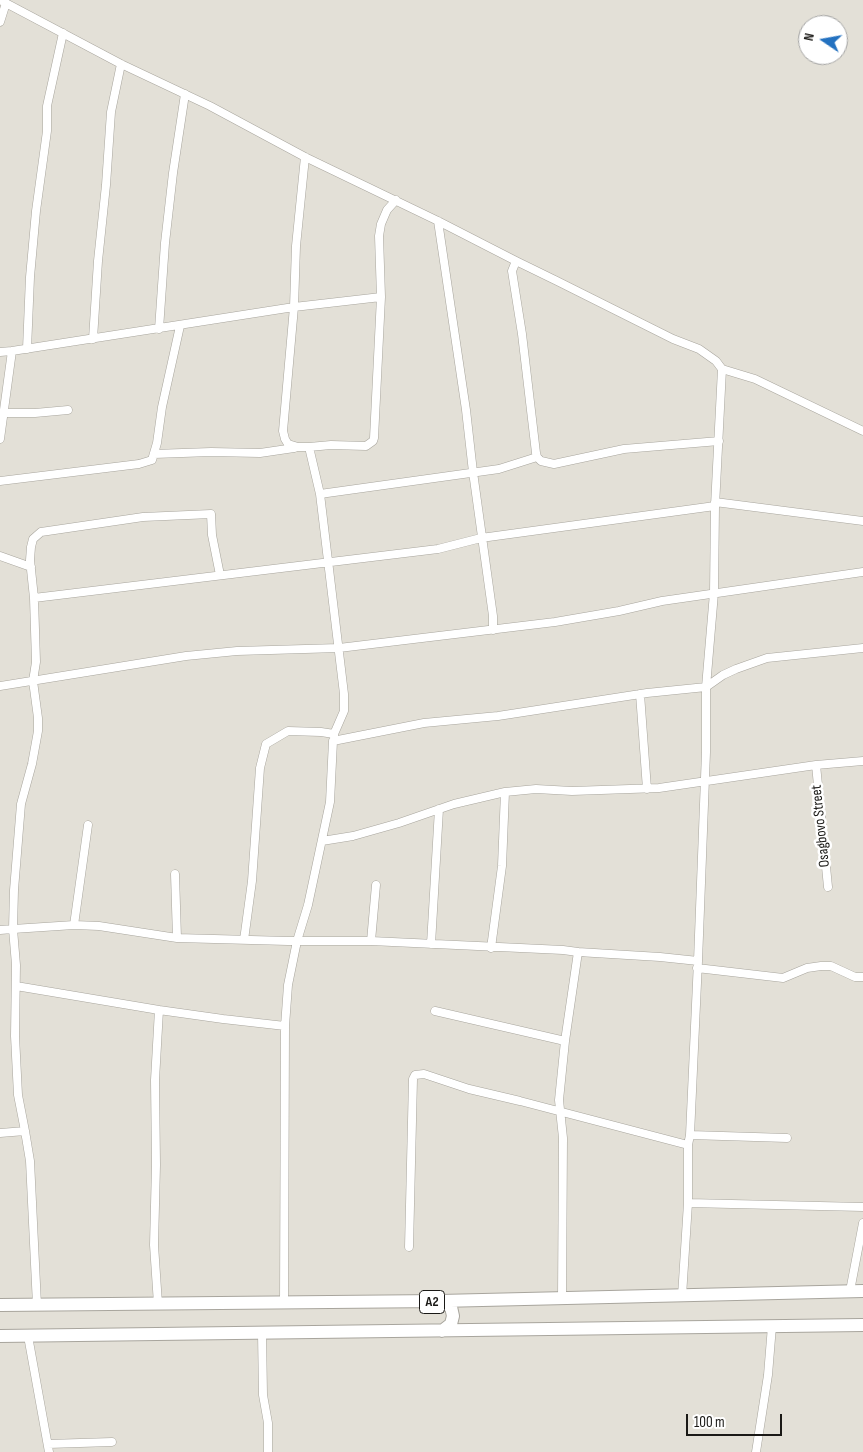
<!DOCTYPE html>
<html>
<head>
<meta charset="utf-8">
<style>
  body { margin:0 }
  #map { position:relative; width:863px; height:1452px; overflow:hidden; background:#e3e0d7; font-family:"Sofia Sans Condensed",sans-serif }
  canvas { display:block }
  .north { position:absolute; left:798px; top:15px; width:50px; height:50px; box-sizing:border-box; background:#fff; border:1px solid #a3a3a2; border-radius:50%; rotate:282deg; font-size:14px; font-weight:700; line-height:20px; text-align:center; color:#1a1916 }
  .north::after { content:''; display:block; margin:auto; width:18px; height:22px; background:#2371c0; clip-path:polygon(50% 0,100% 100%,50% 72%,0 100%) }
  .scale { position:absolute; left:686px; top:1414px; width:96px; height:22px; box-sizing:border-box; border:2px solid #1a1916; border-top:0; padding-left:6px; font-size:15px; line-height:18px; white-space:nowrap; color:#1a1916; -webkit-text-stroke:4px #fff; paint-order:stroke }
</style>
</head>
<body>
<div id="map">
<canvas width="863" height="1452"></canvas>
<div class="north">N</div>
<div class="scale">100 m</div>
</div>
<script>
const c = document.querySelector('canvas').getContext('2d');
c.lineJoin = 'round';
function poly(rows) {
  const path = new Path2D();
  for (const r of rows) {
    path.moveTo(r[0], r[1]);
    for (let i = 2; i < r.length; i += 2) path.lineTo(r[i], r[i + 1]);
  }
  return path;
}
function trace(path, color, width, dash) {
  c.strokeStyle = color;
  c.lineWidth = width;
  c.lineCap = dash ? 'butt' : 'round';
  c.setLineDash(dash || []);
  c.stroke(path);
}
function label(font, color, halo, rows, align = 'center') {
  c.font = font + ' "Sofia Sans Condensed",sans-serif';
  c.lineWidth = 5;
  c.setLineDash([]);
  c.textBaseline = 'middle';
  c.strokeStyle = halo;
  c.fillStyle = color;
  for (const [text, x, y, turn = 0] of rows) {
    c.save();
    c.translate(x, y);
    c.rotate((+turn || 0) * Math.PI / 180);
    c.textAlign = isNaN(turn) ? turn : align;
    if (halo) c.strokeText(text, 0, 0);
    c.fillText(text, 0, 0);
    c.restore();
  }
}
const minor = poly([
  [0,0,121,64,210,106,305,157,438,221,516,261,557,281,673,339,699,349,716,361,722,369,715,506,714,593,706,687,706,752,698,961,690,1135,688,1145,688,1203,682,1296],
  [0,22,6,3],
  [438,221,466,410,473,472,493,616,493,630],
  [516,261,512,271,522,334,536,453,537,457,541,461,554,464,624,449,719,441],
  [159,329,165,243,173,173,185,94],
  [93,339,98,261,106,185,111,112,121,64],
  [27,349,30,277,36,211,47,131,47,106,63,33],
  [0,352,12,351],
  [722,369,755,379,863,431],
  [0,413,35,413,68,410],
  [0,439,12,351,294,307,296,246,305,157],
  [309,447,331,445,366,446,373,441,374,438,381,297,379,236,381,224,387,210,396,200],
  [154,454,211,452,260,453,294,448],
  [0,481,139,464,152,460,157,443,162,407,180,326],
  [320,494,499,469,537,457],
  [715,502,863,521],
  [0,556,31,567],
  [220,575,212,535,211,514,143,517,41,532,33,539,31,547,30,560,34,598,438,549,481,538,715,506],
  [0,686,186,656,237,651,339,648,555,622,619,611,662,601,863,572],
  [640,694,647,789],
  [334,734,344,711,344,694,320,494,309,447,298,447,288,444,285,439,283,431,294,307,381,297],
  [816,765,828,887],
  [322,841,353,836,399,823,454,804,505,792,536,789,572,791,659,788,816,765,863,761],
  [175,874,177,938],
  [74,925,88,825],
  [0,930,13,929,14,890,21,804,32,764,38,731,38,718,33,681,36,662,34,598],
  [244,940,252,881,260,768,266,744,288,731,321,732,334,734,334,737],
  [371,941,376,885],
  [431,944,439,809],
  [491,948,502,866,505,792],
  [578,952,660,957,698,961],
  [697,968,783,978,807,968,821,966,831,966,855,977,863,977],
  [16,986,159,1010,155,1080,156,1165,154,1245,158,1304],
  [159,1010,223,1019,285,1026],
  [435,1011,565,1041],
  [0,1133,25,1131],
  [690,1135,787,1138],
  [688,1203,863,1207],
  [409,1247,413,1079,415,1075,424,1074,469,1089,520,1101,688,1145],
  [850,1291,863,1223],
  [284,1303,285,1026,288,985,297,941,308,905,330,802,333,741,424,723,498,716,647,693,706,687,723,675,736,669,767,658,863,648],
  [37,1305,30,1161,25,1131,18,1095,15,1036,16,965,13,929,74,925,99,926,177,938,288,941,371,941,563,950,578,952,565,1041,559,1100,563,1138,562,1299],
  [262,1333,263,1395,268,1423,268,1452],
  [28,1336,49,1452],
  [48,1444,112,1442],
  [756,1452,768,1375,772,1326]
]);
const trunk = poly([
  [440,1301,451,1307,453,1316,451,1324,442,1331],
  [0,1305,440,1301,863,1291],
  [0,1336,863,1325]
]);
const shields = [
  [432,1302,25]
];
const shieldNames = [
  ["A2",432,1302]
];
const streetNames = [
  ["Osagbovo Street",821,826,-96]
];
trace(minor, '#a8a59d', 9);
trace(trunk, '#a8a59d', 14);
trace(minor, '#fff', 8);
trace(trunk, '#fff', 12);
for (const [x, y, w] of shields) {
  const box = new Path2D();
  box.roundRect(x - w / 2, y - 11.5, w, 23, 4);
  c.fillStyle = '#fff';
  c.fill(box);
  trace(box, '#1a1916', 1);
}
label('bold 14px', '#1a1916', null, shieldNames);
label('15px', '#1a1916', '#fff', streetNames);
</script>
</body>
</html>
